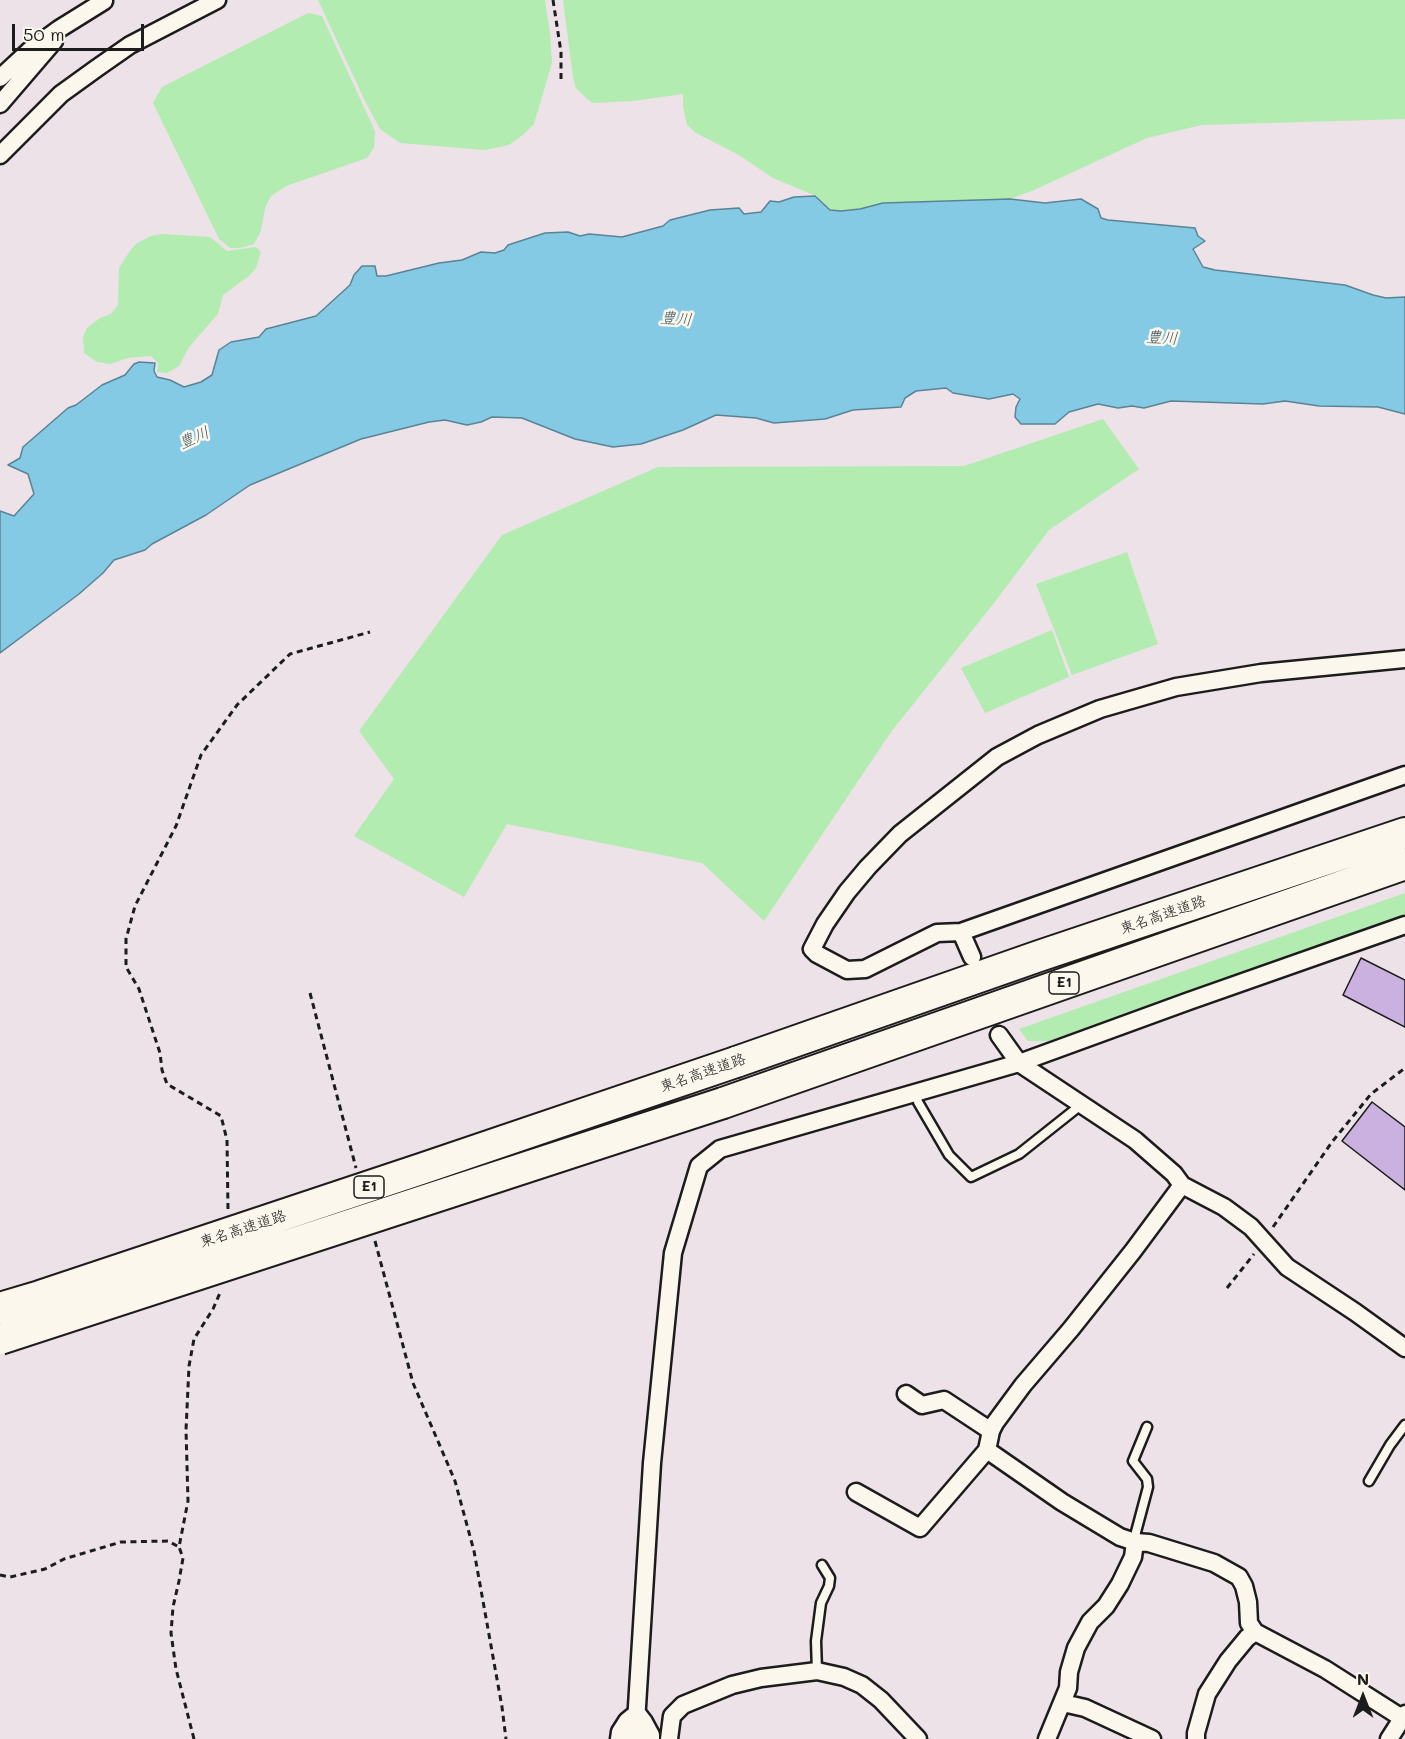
<!DOCTYPE html>
<html>
<head>
<meta charset="utf-8">
<style>
  body { margin:0 }
  #map { position:relative; width:1405px; height:1739px; overflow:hidden; background:#ece2e8; font-family:Mali,sans-serif }
  canvas { display:block }
  .north { position:absolute; left:1333px; top:1667px; width:60px; height:60px; -webkit-text-stroke:4px #fbf7ec; paint-order:stroke; rotate:0deg; font-size:16px; font-weight:700; line-height:24px; text-align:center; color:#1c1c1c }
  .north::after { content:''; display:block; margin:auto; width:21px; height:27px; background:#1c1c1c; clip-path:polygon(50% 0,100% 100%,50% 72%,0 100%) }
  .scale { position:absolute; left:12px; top:24px; width:132px; height:27px; box-sizing:border-box; border:3px solid #1c1c1c; border-top:0; padding-left:8px; font-size:18px; line-height:21px; white-space:nowrap; color:#1c1c1c; -webkit-text-stroke:4px #fbf7ec; paint-order:stroke }
</style>
</head>
<body>
<div id="map">
<canvas width="1405" height="1739"></canvas>
<div class="north">N</div>
<div class="scale">50 m</div>
</div>
<script>
const c = document.querySelector('canvas').getContext('2d');
c.lineJoin = 'round';
function paint(path, color) {
  c.fillStyle = color;
  c.fill(path, 'evenodd');
}
function poly(rows) {
  const path = new Path2D();
  for (const r of rows) {
    path.moveTo(r[0], r[1]);
    for (let i = 2; i < r.length; i += 2) path.lineTo(r[i], r[i + 1]);
  }
  return path;
}
function trace(path, color, width, dash) {
  c.strokeStyle = color;
  c.lineWidth = width;
  c.lineCap = dash ? 'butt' : 'round';
  c.setLineDash(dash || []);
  c.stroke(path);
}
function label(font, color, halo, rows, align = 'center') {
  c.font = font + ' Mali,"Klee One",sans-serif';
  c.lineWidth = 5;
  c.setLineDash([]);
  c.textBaseline = 'middle';
  c.strokeStyle = halo;
  c.fillStyle = color;
  for (const [text, x, y, turn = 0] of rows) {
    c.save();
    c.translate(x, y);
    c.rotate((+turn || 0) * Math.PI / 180);
    c.textAlign = isNaN(turn) ? turn : align;
    if (halo) c.strokeText(text, 0, 0);
    c.fillText(text, 0, 0);
    c.restore();
  }
}
const green = poly([
  [318,0,545,0,550,33,552,63,534,124,524,134,509,145,485,150,400,143,380,129,364,99],
  [563,0,1405,0,1405,119,1202,125,1147,138,1034,190,1010,199,883,203,860,209,840,211,830,210,816,196,773,178,739,155,696,133,687,125,683,107,683,94,633,101,593,103,586,98,576,88,573,78],
  [308,13,322,16,375,131,374,148,367,158,286,186,271,196,265,208,261,231,254,244,240,248,230,248,219,239,153,103,162,87],
  [163,234,210,237,227,251,256,247,261,252,256,268,249,276,223,295,218,314,189,347,179,366,167,373,157,372,158,363,151,356,128,358,110,364,97,362,84,353,83,337,87,328,100,318,111,314,118,305,119,268,130,251,137,243,151,236],
  [1103,419,1139,469,1049,530,994,603,891,732,764,921,702,863,507,824,464,897,354,836,394,779,359,731,502,535,658,467,964,466],
  [1127,552,1158,644,1072,675,1036,584],
  [1052,630,1069,677,985,713,961,668],
  [1405,893,1405,914,1048,1041,1028,1041,1019,1029]
]);
const water = poly([
  [815,196,830,210,841,211,860,209,883,203,1010,199,1045,203,1081,199,1098,209,1101,218,1108,220,1195,228,1198,236,1205,241,1193,249,1203,267,1215,270,1345,285,1373,295,1386,298,1405,297,1405,414,1378,407,1319,406,1285,401,1263,404,1171,401,1144,408,1132,406,1118,408,1098,404,1069,412,1055,424,1021,424,1015,417,1016,407,1020,399,1013,394,989,399,953,393,946,388,916,391,905,398,901,407,853,410,825,419,774,423,756,418,716,415,683,430,641,444,613,447,575,439,522,418,492,417,481,422,467,425,445,420,429,422,361,439,250,485,206,515,152,544,145,550,114,560,103,573,79,594,0,653,0,511,14,516,34,494,28,474,8,465,20,458,23,447,68,408,76,405,102,385,125,375,134,364,139,362,155,363,154,371,157,377,170,380,184,387,201,382,212,375,219,350,231,342,259,337,266,329,316,316,350,285,354,275,362,266,375,266,377,276,386,276,439,263,462,260,481,252,495,253,504,250,508,245,545,233,568,232,580,236,589,234,622,237,663,226,670,220,710,210,739,208,744,214,761,212,770,201,779,202,794,197,815,196]
]);
const building = poly([
  [1361,958,1405,980,1405,1027,1343,995,1361,958],
  [1372,1102,1405,1127,1405,1190,1342,1141,1372,1102]
]);
const path = poly([
  [553,0,561,52,561,83],
  [310,993,356,1168],
  [228,1209,227,1140,221,1116,167,1084,162,1070,160,1053,139,989,126,967,126,939,135,906,176,826,201,755,237,705,290,654,370,632],
  [1273,1227,1332,1142,1371,1094,1405,1068],
  [375,1241,413,1383,455,1481,474,1551,502,1707,506,1739],
  [1227,1288,1254,1254],
  [0,1575,10,1577,45,1569,64,1559,121,1542,168,1541,179,1547],
  [194,1739,176,1669,171,1633,173,1607,179,1581,183,1558,179,1547,188,1501,186,1430,189,1366,194,1339,213,1309,220,1293]
]);
const service = poly([
  [916,1093,918,1102,949,1155,971,1177,1019,1154,1082,1104],
  [1369,1481,1390,1445,1405,1425],
  [1135,1542,1136,1532,1148,1487,1147,1479,1133,1461,1147,1427],
  [817,1671,816,1641,821,1603,829,1586,830,1578,822,1565]
]);
const minor = poly([
  [0,78,29,51,59,29,104,1],
  [0,104,54,41],
  [0,155,61,94,97,68,130,45,217,0],
  [1405,659,1261,673,1176,687,1100,709,1038,735,997,757,900,834,868,867,847,892,825,924,812,949,817,954,847,970,865,969,937,933,961,932,1405,775],
  [961,932,972,957],
  [999,1035,1019,1063,1135,1140,1174,1174,1182,1185,1224,1207,1251,1227,1287,1267,1355,1312,1405,1348],
  [906,1394,922,1405,944,1400,991,1431],
  [987,1450,1062,1502,1120,1537,1135,1542,1149,1543,1214,1563,1239,1577,1244,1586,1248,1602,1249,1623,1255,1632,1247,1638,1228,1661,1207,1694,1196,1733,1196,1739],
  [856,1492,920,1528,987,1450,991,1431,995,1423,1023,1385,1071,1329,1133,1251,1182,1185],
  [1255,1632,1325,1669,1402,1718],
  [1063,1703,1085,1708,1152,1739],
  [619,1739,620,1732,627,1721,637,1713,644,1722,651,1735,651,1739],
  [635,1739,652,1463,673,1253,699,1166,720,1149,1019,1063,1189,1001,1405,925],
  [669,1739,672,1716,683,1705,732,1685,761,1678,817,1671,844,1677,862,1685,881,1700,918,1739],
  [1047,1739,1068,1688,1069,1672,1076,1648,1090,1622,1106,1606,1120,1584,1133,1557,1135,1542],
  [1389,1739,1405,1714]
]);
const motorway = poly([
  [736,1062,1039,956,1405,833],
  [723,1103,1405,864]
]);
const motorwayBridge = poly([
  [0,1308,40,1296,424,1168,736,1062],
  [0,1339,723,1103]
]);
const shields = [
  [1064,983,30],
  [369,1187,30]
];
const shieldNames = [
  ["E1",1064,983],
  ["E1",369,1187]
];
const streetNames = [
  ["東名高速道路",1163,915,-19],
  ["東名高速道路",703,1073,-19],
  ["東名高速道路",243,1229,-18]
];
const waterNames = [
  ["豊川",676,319,4],
  ["豊川",1162,338,3],
  ["豊川",194,438,-24]
];
paint(green, '#b3ecb0');
paint(water, '#84cae5');
trace(water, '#5a8495', 1.5);
paint(building, '#cab1e0');
trace(building, '#1c1c1c', 1.5);
trace(service, '#1c1c1c', 13);
trace(minor, '#1c1c1c', 21);
trace(motorway, '#1c1c1c', 34);
trace(path, '#1c1c1c', 3, [6, 4.5]);
trace(service, '#fbf7ec', 8);
trace(minor, '#fbf7ec', 16);
trace(motorway, '#fbf7ec', 30);
trace(motorwayBridge, '#1c1c1c', 34, []);
trace(motorwayBridge, '#fbf7ec', 30);
for (const [x, y, w] of shields) {
  const box = new Path2D();
  box.roundRect(x - w / 2, y - 11, w, 22, 4.5);
  c.fillStyle = '#fbf7ec';
  c.fill(box);
  trace(box, '#1c1c1c', 1.5);
}
label('bold 14px', '#1c1c1c', null, shieldNames);
label('15px', '#1c1c1c', '#fbf7ec', streetNames);
label('italic 16px', '#405962', '#fbf7ec', waterNames);
</script>
</body>
</html>
